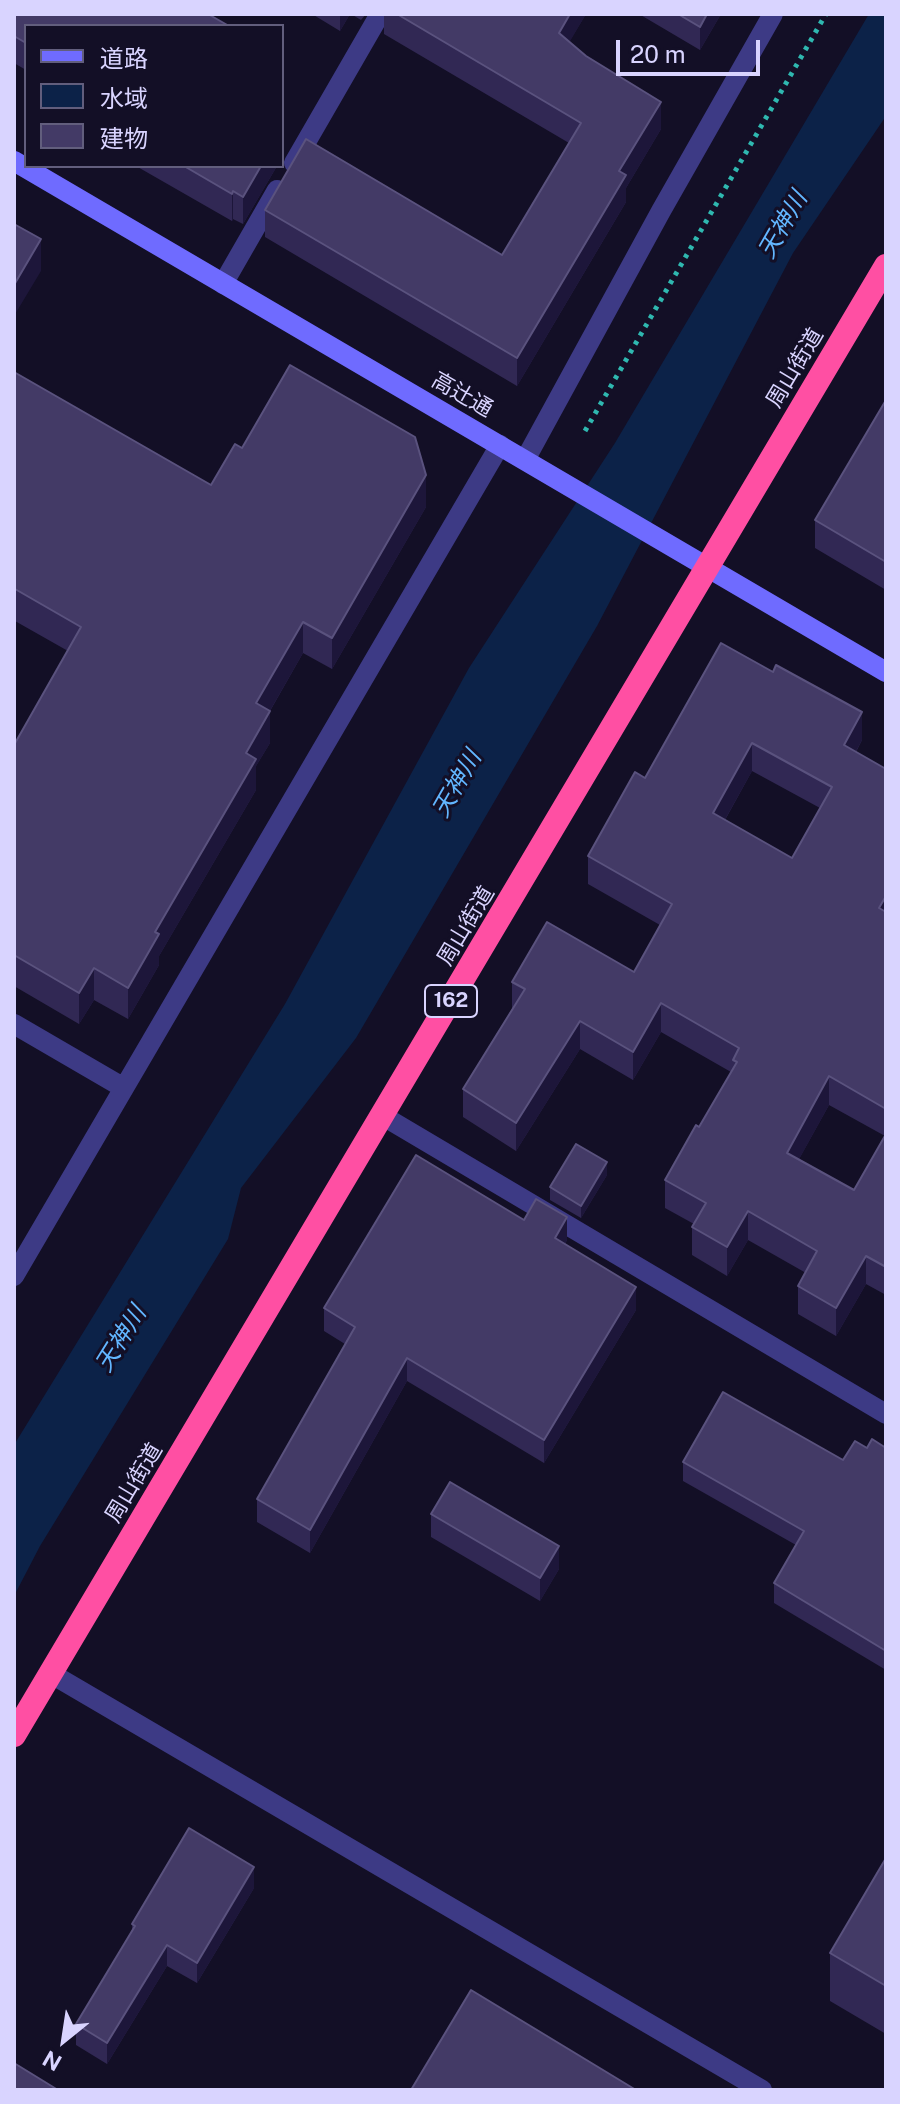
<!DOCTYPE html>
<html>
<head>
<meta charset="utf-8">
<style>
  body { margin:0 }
  #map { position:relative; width:900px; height:2104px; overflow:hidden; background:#130f26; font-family:"Public Sans","Noto Sans JP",sans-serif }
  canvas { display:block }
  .frame { position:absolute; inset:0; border:16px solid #d9d4ff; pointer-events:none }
  .legend { position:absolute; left:24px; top:24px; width:260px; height:144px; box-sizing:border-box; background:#130f26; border:2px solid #625e7d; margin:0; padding:10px 14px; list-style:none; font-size:24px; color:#d9d4ff }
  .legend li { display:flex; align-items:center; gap:16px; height:40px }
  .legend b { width:40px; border:2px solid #625e7d }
  .north { position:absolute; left:24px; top:2000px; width:80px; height:80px; -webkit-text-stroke:6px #130f26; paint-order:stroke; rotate:210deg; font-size:22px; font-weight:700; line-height:32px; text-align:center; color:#d9d4ff }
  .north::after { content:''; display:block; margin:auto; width:28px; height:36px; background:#d9d4ff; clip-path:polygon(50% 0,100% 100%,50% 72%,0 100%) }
  .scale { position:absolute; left:616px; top:40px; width:144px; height:36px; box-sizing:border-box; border:4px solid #d9d4ff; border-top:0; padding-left:10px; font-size:24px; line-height:28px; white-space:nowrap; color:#d9d4ff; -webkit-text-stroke:6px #130f26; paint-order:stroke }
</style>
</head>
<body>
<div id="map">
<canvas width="900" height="2104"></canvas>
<div class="frame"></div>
<ul class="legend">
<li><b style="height:10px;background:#6f6bff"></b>道路</li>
<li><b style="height:22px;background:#0c2248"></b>水域</li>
<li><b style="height:22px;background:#433a66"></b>建物</li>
</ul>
<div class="north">N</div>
<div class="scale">20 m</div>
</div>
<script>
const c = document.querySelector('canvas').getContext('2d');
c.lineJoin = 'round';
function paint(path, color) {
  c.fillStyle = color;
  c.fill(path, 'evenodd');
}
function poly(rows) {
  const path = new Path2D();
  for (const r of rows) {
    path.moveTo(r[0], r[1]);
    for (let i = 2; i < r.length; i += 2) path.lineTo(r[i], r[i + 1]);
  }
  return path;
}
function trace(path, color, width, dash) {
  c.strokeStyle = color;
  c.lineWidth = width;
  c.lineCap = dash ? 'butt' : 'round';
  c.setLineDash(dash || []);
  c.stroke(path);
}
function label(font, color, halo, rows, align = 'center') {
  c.font = font + ' "Public Sans","Noto Sans JP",sans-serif';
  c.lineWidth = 6;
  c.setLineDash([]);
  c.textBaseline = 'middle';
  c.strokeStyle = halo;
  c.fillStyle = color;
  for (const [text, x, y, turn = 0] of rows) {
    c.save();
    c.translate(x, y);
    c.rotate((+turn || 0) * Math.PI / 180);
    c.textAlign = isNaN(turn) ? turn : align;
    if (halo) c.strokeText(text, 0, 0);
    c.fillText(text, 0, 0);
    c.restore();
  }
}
const water = poly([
  [869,14,886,14,886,116,793,253,597,626,356,1038,241,1188,228,1239,40,1546,14,1596,14,1445,285,1004,469,668,615,443]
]);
const path = poly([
  [585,431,826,14]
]);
const street = poly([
  [294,163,380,14],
  [223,284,277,190],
  [525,460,661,211,773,14],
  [14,1024,124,1088],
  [383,1116,886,1414],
  [14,1276,500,445],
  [50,1673,762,2090]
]);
const secondary = poly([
  [14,161,886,672]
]);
const highway = poly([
  [14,1735,886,266]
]);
const wall = poly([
  [14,14,26,26,26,70,14,63],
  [312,14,350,14,340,31],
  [351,14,366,14,361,20],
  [384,14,586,14,569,42,661,129,626,188,626,202,517,386,265,237,265,210,502,255,569,143,384,34],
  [639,14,721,14,700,50],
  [136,166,277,166,243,224,233,219,232,221],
  [14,372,211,485,242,448,426,507,332,669,303,653,270,711,270,743,256,766,256,790,159,956,159,965,128,1019,94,1000,79,1024,14,986,14,745,68,651,15,621],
  [886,400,886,590,815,548,815,520],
  [721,643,862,740,856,752,886,769,886,1295,866,1284,836,1336,798,1314,798,1286,806,1273,748,1240,727,1276,692,1255,692,1227,694,1224,665,1208,665,1180,699,1127,731,1072,661,1032,633,1080,580,1049,516,1151,463,1117,463,1089,512,1009,512,982,634,972,660,925,588,884,588,856,645,778],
  [752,771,820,808,792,858,725,820],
  [829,1105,885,1136,854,1190,799,1159],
  [607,1175,581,1218,550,1200,550,1187],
  [524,1220,567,1240,565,1244,636,1310,544,1463,407,1381,310,1553,257,1522,257,1499,345,1344,324,1331,324,1308],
  [867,1448,886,1448,886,1670,774,1603,774,1583,796,1545,683,1481,683,1462,843,1460],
  [431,1514,559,1569,540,1601,431,1537],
  [886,1858,886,2034,830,2001,830,1953],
  [254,1888,197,1983,167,1966,107,2064,76,2045,76,2024,132,1933,132,1924]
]);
const shadedWall = poly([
  [340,14,350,14,340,31],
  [570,14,586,14,559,60,559,33],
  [707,14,721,14,700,50,700,27],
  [661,102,661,129,626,188,626,202,517,386,517,358,619,171],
  [284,126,284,154,282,157,282,129],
  [261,166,277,166,243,224,243,197],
  [233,191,233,219,232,221,232,194],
  [41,239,41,271,14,316,14,285],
  [426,475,426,507,332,669,332,638],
  [15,589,15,621,14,623,14,591],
  [303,622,303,653,256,735,256,703],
  [270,711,270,743,256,766,256,790,159,956,159,965,128,1019,128,988,246,753],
  [862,712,862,740,844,773,844,745],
  [752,743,752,771,713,841,713,813],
  [886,896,886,924,879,908],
  [94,968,94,1000,79,1024,79,993],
  [661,1003,661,1032,633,1080,633,1052],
  [580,1021,580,1049,516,1151,516,1123],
  [829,1076,829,1105,787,1181,787,1153],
  [607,1162,607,1175,581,1218,581,1206],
  [748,1211,748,1240,727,1276,727,1247],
  [567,1217,567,1240,555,1261,555,1238],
  [866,1256,866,1284,836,1336,836,1308],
  [636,1287,636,1310,544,1463,544,1440],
  [407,1358,407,1381,310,1553,310,1530],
  [559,1546,559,1569,540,1601,540,1578],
  [254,1867,254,1888,197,1983,197,1963],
  [167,1945,167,1966,107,2064,107,2043]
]);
const building = poly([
  [14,14,208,14,229,26,26,26,26,43,14,36,14,14],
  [397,14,570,14,559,33,586,56,661,102,619,171,626,175,517,358,265,210,306,139,502,255,581,123,397,14],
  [678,14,707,14,700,27,678,14],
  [184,166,261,166,243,197,233,191,232,194,184,166],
  [14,224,41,239,14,285,14,224],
  [290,365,415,437,426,475,332,638,303,622,256,703,270,711,246,753,256,759,155,932,159,934,128,988,94,968,79,993,14,955,14,745,81,627,15,589,14,591,14,372,211,485,235,444,242,448,290,365],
  [886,400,886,562,815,520,886,400],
  [721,643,773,672,776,665,862,712,844,745,886,769,886,896,879,908,886,912,886,1109,829,1076,787,1153,854,1190,886,1134,886,1267,866,1256,836,1308,798,1286,817,1251,748,1211,727,1247,692,1227,706,1203,665,1180,696,1125,699,1127,737,1062,733,1060,739,1048,661,1003,633,1052,580,1021,516,1123,463,1089,525,989,512,982,547,922,634,972,672,904,588,856,635,772,645,778,721,643],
  [752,743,832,787,792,858,713,813,752,743],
  [576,1144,607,1162,581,1206,550,1187,576,1144],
  [416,1155,524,1220,536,1199,567,1217,555,1238,636,1287,544,1440,407,1358,310,1530,257,1499,355,1327,324,1308,416,1155],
  [723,1392,843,1460,855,1441,867,1448,872,1439,886,1448,886,1651,774,1583,804,1531,683,1462,723,1392],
  [450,1482,559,1546,540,1578,431,1514,450,1482],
  [189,1828,254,1867,197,1963,167,1945,107,2043,76,2024,135,1926,132,1924,189,1828],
  [886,1858,886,1986,830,1953,886,1858],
  [471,1990,636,2090,411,2090,471,1990],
  [14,2063,58,2090,14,2090,14,2063]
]);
const shields = [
  [451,1001,52]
];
const shieldNames = [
  ["162",451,1001]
];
const streetNames = [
  ["周山街道",795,368,-59],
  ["高辻通",462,395,30],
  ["周山街道",466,926,-59],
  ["周山街道",134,1483,-59]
];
const waterNames = [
  ["天神川",783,225,-60],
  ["天神川",457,784,-60],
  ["天神川",121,1339,-58]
];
paint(water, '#0c2248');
trace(path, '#2fb8b0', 5, [4, 6]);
trace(street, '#3d3a85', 20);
trace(secondary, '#6f6bff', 20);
trace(highway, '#ff4fa3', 24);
paint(wall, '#312854');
paint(shadedWall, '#1d163a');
paint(building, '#433a66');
trace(building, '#5a527e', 2);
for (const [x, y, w] of shields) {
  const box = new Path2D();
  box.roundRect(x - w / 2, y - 16, w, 32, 6);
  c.fillStyle = '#130f26';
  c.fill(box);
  trace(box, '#d9d4ff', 2);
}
label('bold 20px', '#d9d4ff', null, shieldNames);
label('22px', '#d9d4ff', '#130f26', streetNames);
label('italic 24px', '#62b6ff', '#130f26', waterNames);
</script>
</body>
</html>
